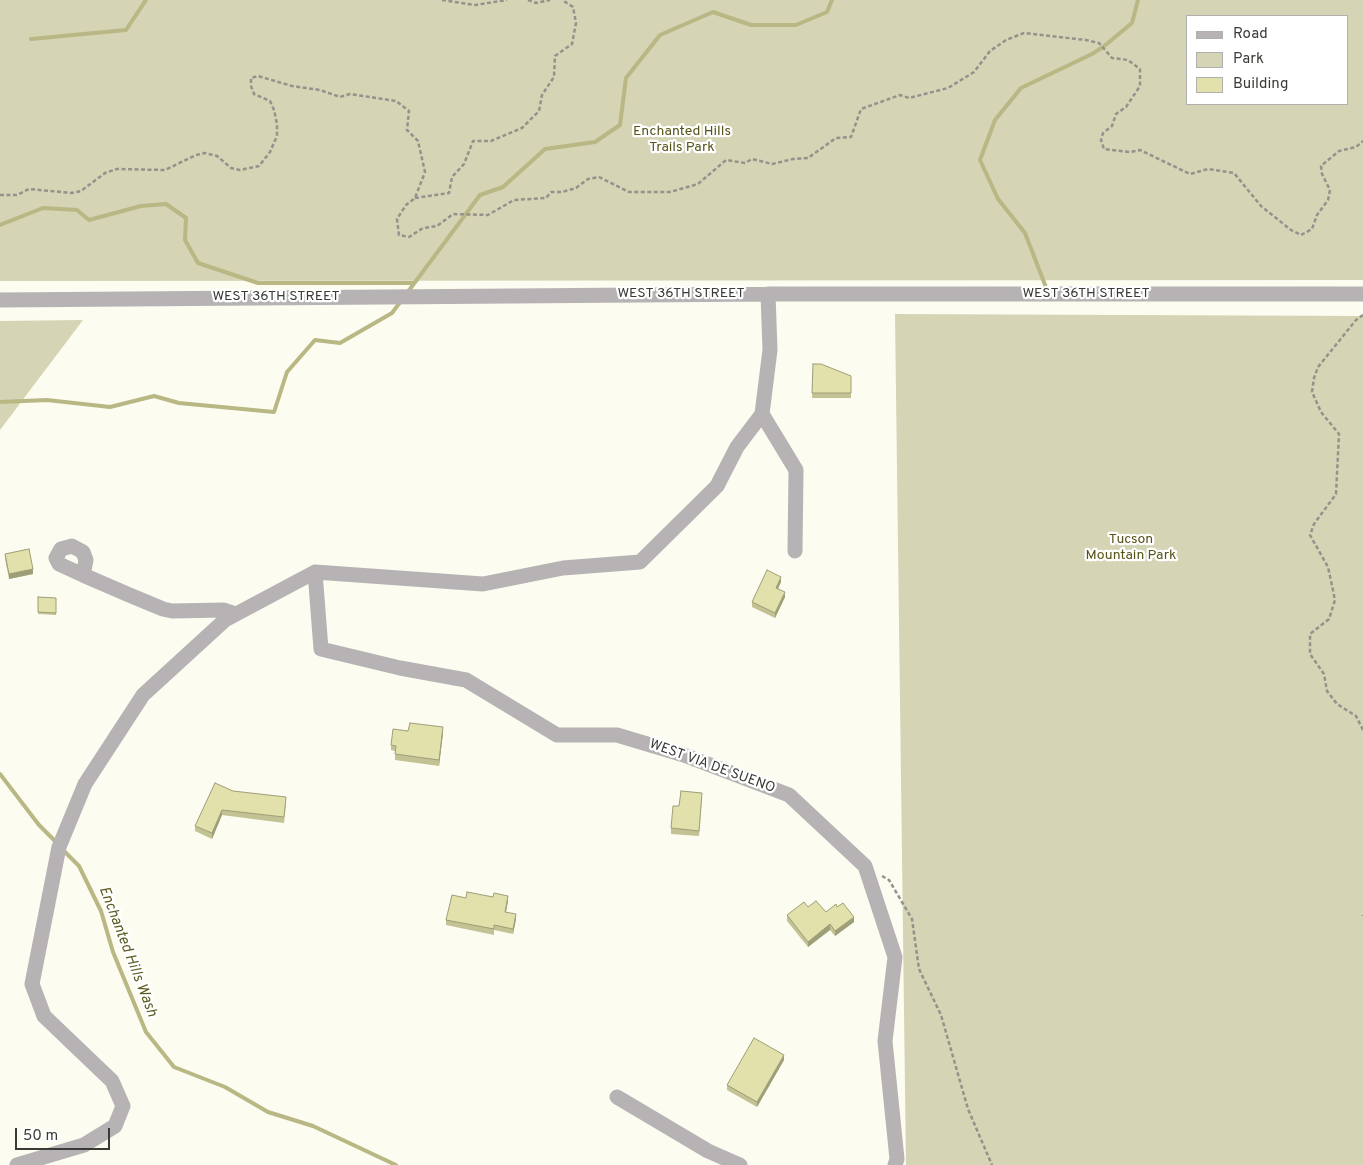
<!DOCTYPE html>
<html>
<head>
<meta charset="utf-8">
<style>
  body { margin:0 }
  #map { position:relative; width:1363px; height:1165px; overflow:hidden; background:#fcfcf0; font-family:Overpass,sans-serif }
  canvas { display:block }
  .legend { position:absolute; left:1186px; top:15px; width:162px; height:90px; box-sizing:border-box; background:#fff; border:1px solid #b0b0af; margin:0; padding:6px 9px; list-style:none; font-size:15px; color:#3a3a36 }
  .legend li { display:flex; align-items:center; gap:10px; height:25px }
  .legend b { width:25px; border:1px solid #b0b0af }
  .scale { position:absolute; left:15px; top:1128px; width:95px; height:22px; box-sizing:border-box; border:2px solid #3a3a36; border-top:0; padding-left:6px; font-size:15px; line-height:18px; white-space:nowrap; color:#3a3a36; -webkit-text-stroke:4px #fff; paint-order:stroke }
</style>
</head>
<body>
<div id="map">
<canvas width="1363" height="1165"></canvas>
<ul class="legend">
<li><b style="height:6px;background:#b7b3b5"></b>Road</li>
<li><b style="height:14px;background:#d5d4b5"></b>Park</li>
<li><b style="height:14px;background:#e2e1ac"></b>Building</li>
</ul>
<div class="scale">50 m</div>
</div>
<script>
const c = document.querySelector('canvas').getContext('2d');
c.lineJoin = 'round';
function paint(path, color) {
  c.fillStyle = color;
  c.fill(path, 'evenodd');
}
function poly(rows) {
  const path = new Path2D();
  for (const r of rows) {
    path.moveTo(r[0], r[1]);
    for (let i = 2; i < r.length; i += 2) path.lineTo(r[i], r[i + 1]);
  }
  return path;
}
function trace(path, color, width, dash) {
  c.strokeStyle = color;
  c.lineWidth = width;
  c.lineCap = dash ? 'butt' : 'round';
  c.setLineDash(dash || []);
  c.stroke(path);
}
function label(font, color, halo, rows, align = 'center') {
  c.font = font + ' Overpass,sans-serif';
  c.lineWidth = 4.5;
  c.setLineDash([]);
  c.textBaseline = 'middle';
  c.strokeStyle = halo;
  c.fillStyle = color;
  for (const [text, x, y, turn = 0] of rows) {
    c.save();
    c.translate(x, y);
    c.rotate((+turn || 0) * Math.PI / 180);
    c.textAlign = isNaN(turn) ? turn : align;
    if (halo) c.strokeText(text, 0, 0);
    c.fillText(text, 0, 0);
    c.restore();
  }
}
const green = poly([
  [0,0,1363,0,1363,280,0,281],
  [1347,16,1347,104,1187,104,1187,16],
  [895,314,1363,316,1363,1165,906,1165],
  [83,320,0,430,0,321]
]);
const stream = poly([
  [31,39,126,30,146,0],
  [0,225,43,208,77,210,89,220,141,206,166,204,186,218,185,240,198,263,258,283,414,283],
  [1047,290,1025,233,998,199,980,160,995,120,1021,88,1092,54,1103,47,1132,23,1138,0],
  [407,293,480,195,503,187,545,149,595,142,620,125,626,78,660,35,713,12,751,25,796,25,827,12,832,0],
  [0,402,47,400,110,407,154,396,179,403,274,412,287,372,315,340,340,343,392,313,401,301],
  [0,774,39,825,56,842],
  [62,849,79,866,101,911,113,952,146,1032,174,1067,225,1087,268,1112,313,1126,396,1165]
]);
const path = poly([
  [442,0,475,5,507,0],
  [528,0,536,3,550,0],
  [0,195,17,195,29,189,72,193,81,191,105,173,117,169,165,170,196,155,205,153,217,156,231,168,240,170,259,166,270,152,277,136,277,124,274,110,270,101,254,94,251,86,251,78,258,76,292,86,320,90,340,97,350,94,396,101,409,111,407,130,418,141,425,172,415,198,406,205,397,219,399,235,409,237,423,228,437,226,453,214,488,215,514,200,546,198,551,192,562,192,576,188,588,179,599,177,629,192,670,192,698,184,726,160,745,163,752,159,772,164,793,159,808,158,836,138,851,137,861,109,900,95,909,98,948,88,974,72,990,51,1006,40,1024,33,1086,40,1099,43,1112,58,1128,60,1140,69,1140,86,1126,107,1116,114,1112,126,1103,133,1101,140,1104,149,1130,152,1140,150,1190,174,1208,169,1234,173,1261,206,1291,230,1301,235,1312,229,1317,215,1328,200,1330,190,1322,174,1321,166,1339,151,1356,147,1363,141],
  [415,198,449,193,452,177,464,164,473,141,491,141,522,128,539,111,542,95,554,77,555,56,572,44,576,23,573,7,562,0],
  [1363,315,1356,320,1318,367,1314,378,1312,392,1321,412,1339,434,1336,494,1314,524,1310,535,1328,567,1335,600,1329,619,1310,634,1310,654,1324,674,1327,691,1337,704,1356,716,1363,730],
  [882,876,889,880,912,919,919,969,941,1015,968,1109,992,1165],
  [1363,915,1363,916]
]);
const minor = poly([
  [0,300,768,294,1363,294],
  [762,414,796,470,795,551],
  [315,572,321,649,400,668,466,680,557,735,617,735,684,755,789,795,865,866,895,957,885,1041,897,1159,895,1165],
  [83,575,86,560,83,552,72,546,61,549,56,558,59,564,83,575,127,594,163,609,172,611,224,610,236,614],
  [617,1097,708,1151,740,1165],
  [17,1165,84,1145,115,1126,123,1106,112,1081,44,1016,32,984,59,847,85,784,143,695,225,620,315,572,483,584,563,568,640,562,717,486,737,447,762,414,770,350,768,294]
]);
const wall = poly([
  [813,364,851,376,851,398,812,398],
  [5,554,33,574,9,579,5,559],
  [781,582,778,588,785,597,775,618,752,607,752,602],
  [38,597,56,598,56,615,38,614],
  [408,731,443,733,439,766,395,760,395,751,391,750,391,745],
  [233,791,286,803,284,823,222,815,212,839,195,831,195,826],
  [702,798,699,836,671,834,671,828],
  [466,898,508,901,506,912,516,919,513,934,494,930,494,935,446,925,446,920],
  [837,907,854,922,835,936,830,930,808,947,787,921,787,915,826,912],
  [784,1060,757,1107,727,1090,727,1085]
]);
const shadedWall = poly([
  [33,569,33,574,9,579,9,574],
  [781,577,781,582,776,593,776,588],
  [785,592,785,597,775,618,775,613],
  [443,727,443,733,439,766,439,760],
  [222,810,222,815,212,839,212,833],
  [508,896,508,901,505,917,505,912],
  [516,914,516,919,513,934,513,929],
  [854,917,854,922,835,936,835,931],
  [830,924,830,930,808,947,808,942],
  [784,1055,784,1060,757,1107,757,1102]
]);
const building = poly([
  [813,364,821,364,851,376,851,393,812,393,813,364],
  [29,549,33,569,9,574,5,554,29,549],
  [767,570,781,577,776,588,785,592,775,613,752,602,767,570],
  [38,597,56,598,56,613,38,612,38,597],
  [410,723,443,727,439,760,395,754,396,746,391,745,393,729,408,731,410,723],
  [215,783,233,791,286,797,284,817,222,810,212,833,195,826,215,783],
  [681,791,702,793,699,831,671,828,673,806,679,806,681,791],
  [467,892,493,897,494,893,508,896,505,912,516,914,513,929,494,925,494,929,446,920,452,895,466,898,467,892],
  [816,901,826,912,836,904,837,907,843,903,854,917,835,931,830,924,808,942,787,915,804,902,808,907,816,901],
  [754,1038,784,1055,757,1102,727,1085,754,1038]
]);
const parkNames = [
  ["Enchanted Hills",682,132],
  ["Trails Park",682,148],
  ["Tucson",1131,540],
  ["Mountain Park",1131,556]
];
const streetNames = [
  ["WEST 36TH STREET",681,294],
  ["WEST 36TH STREET",1086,294],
  ["WEST 36TH STREET",276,297],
  ["WEST VIA DE SUENO",712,767,20]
];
const waterNames = [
  ["Enchanted Hills Wash",127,952,69]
];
paint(green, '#d5d4b5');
trace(stream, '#b9b783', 4);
trace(path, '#93938b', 2.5, [4, 2.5]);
trace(minor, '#b7b3b5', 15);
paint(wall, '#c2c294');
paint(shadedWall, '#9e9e78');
paint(building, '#e2e1ac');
trace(building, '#9e9e78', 1);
label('14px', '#575418', '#fff', parkNames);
label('14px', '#3a3a36', '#fff', streetNames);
label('italic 15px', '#5d5a1f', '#fff', waterNames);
</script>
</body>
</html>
